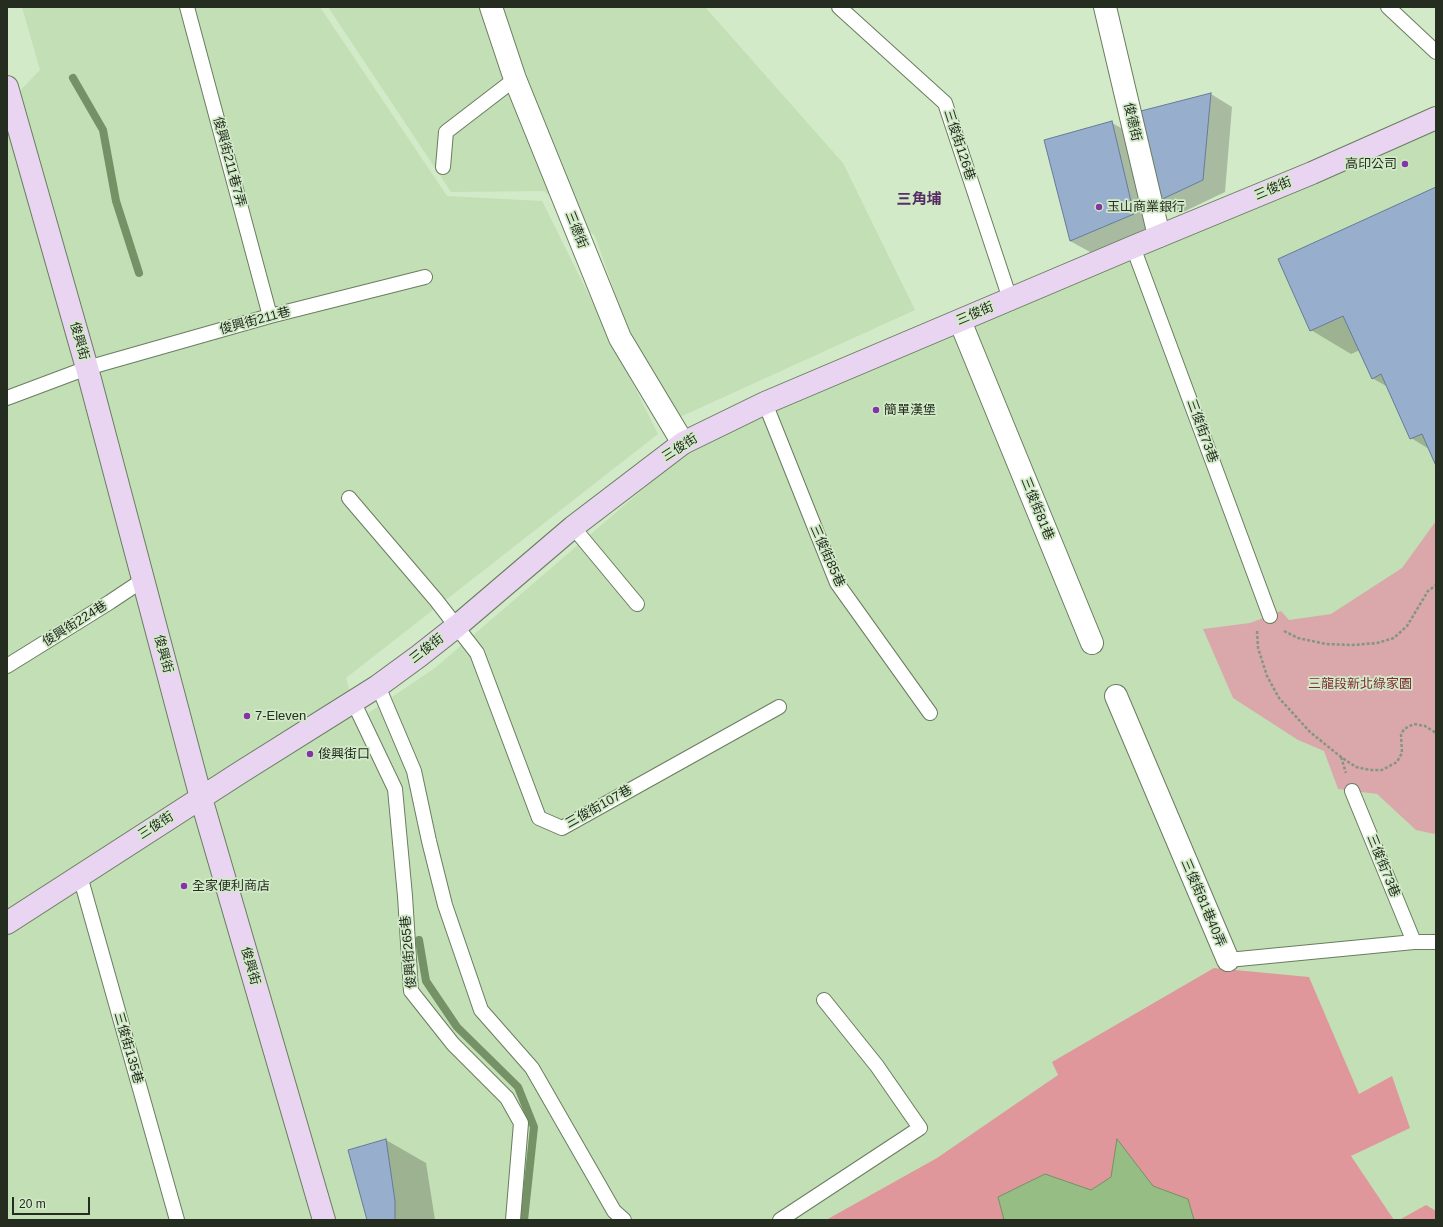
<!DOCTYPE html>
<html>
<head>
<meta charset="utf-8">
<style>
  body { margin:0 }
  #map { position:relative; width:1443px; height:1227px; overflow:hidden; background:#d2eac8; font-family:Arial,sans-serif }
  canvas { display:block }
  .frame { position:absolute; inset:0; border:8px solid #242d20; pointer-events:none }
  .scale { position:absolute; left:12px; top:1197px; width:78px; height:18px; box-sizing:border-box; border:2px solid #242d20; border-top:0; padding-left:5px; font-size:12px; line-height:14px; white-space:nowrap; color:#242d20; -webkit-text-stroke:3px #d2eac8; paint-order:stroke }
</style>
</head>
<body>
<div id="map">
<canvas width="1443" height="1227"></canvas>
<div class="frame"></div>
<div class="scale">20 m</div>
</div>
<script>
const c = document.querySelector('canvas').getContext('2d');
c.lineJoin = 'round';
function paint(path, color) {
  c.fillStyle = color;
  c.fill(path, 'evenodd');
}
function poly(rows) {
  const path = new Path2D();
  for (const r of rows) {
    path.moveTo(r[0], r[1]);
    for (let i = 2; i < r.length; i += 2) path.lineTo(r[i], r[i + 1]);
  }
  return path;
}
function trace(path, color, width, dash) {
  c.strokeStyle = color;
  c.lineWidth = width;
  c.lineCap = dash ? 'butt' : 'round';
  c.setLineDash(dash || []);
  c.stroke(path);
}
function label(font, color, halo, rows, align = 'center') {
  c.font = font + ' Arial,"Noto Sans TC",sans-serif';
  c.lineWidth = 3.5;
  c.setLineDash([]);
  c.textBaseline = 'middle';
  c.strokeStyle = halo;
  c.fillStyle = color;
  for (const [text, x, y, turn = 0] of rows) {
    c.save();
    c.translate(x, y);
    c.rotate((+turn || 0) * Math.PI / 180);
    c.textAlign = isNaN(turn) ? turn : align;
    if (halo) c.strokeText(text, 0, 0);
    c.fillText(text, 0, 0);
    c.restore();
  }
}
const built = poly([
  [22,7,320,7,447,196,542,201,658,434,346,678,358,720,435,668,692,447,1436,122,1436,1220,7,1220,7,104,40,70],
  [328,7,705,7,843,163,915,310,680,417,630,336,595,236,544,191,451,192]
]);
const green = poly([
  [1436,521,1436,832,1434,834,1416,830,1377,794,1338,789,1324,751,1298,740,1233,698,1203,629,1250,623,1281,611,1289,620,1331,614,1402,568]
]);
const forest = poly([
  [1214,968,1309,977,1359,1094,1392,1076,1410,1128,1351,1156,1394,1220,826,1220,937,1158,1058,1075,1052,1062],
  [1426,1205,1436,1211,1436,1220,1399,1220]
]);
const water = poly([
  [1117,1139,1153,1186,1188,1199,1194,1220,1004,1220,998,1197,1045,1174,1091,1190,1111,1177,1117,1139]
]);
const shadow = poly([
  [1211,94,1232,107,1225,192,1179,214,1157,201,1138,113],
  [1112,123,1134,135,1156,226,1092,253,1070,241],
  [1436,188,1436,464,1429,449,1411,438,1388,387,1372,378,1360,350,1351,354,1311,330],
  [386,1140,426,1163,435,1220,369,1220]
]);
const stream = poly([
  [73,78,103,130,116,201,139,273],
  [419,940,426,981,457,1027,518,1087,534,1127,524,1220]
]);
const building = poly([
  [1211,93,1203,180,1156,202,1137,112,1211,93],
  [1112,121,1134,214,1070,241,1044,140,1112,121],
  [1436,187,1436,466,1422,434,1410,439,1381,374,1372,379,1343,316,1310,331,1278,259,1436,187],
  [386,1139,395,1201,395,1220,367,1220,348,1150,386,1139]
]);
const path = poly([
  [1257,631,1258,648,1267,676,1279,698,1310,732,1341,757,1356,767,1370,770,1382,770,1397,762,1402,753,1401,735,1404,729,1414,724,1425,726,1436,733],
  [1284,631,1298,638,1326,644,1353,645,1377,643,1394,638,1407,626,1428,591,1436,585],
  [1341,757,1346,773]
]);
const lane = poly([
  [187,7,270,316],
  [839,7,945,103,1010,299],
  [1388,7,1436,52],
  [443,167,446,132,515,79],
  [1133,247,1270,616],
  [7,398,87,368,270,316,425,277],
  [765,403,837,583,930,713],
  [349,498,436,600,477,653,539,818,562,828,779,707],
  [573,527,637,604],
  [7,666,110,602,143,580],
  [378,686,414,771,429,841,445,905,481,1010,532,1068,614,1211,624,1220],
  [353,701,395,789,405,896,411,991,453,1044,507,1098,521,1123,513,1220],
  [1352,791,1414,942],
  [80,876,177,1220],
  [1228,960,1414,942,1436,942],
  [780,1220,920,1128,877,1066,824,1000]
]);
const street = poly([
  [491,7,515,79,620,338,683,443],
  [1105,7,1159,236],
  [960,321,1092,643],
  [1116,696,1228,960]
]);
const secondary = poly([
  [7,87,87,368,201,798,324,1220],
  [7,923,241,772,378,686,419,656,457,626,573,527,683,443,765,403,1133,247,1312,173,1436,118]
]);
const markers = [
  [1405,164,4,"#8534a3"],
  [1099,207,4,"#8534a3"],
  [876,410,4,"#8534a3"],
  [247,716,4,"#8534a3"],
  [310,754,4,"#8534a3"],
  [184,886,4,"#8534a3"]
];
const streetNames = [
  ["俊德街",1132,122,77],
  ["三俊街126巷",959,145,72],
  ["俊興街211巷7弄",229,162,75],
  ["三俊街",1273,189,-23],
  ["三德街",576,230,68],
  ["三俊街",975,314,-23],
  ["俊興街211巷",255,321,-15],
  ["俊興街",79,341,74],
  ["三俊街73巷",1202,431,70],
  ["三俊街",680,448,-33],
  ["三俊街81巷",1037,509,68],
  ["三俊街85巷",827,556,66],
  ["俊興街224巷",75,624,-32],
  ["三俊街",427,649,-38],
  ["俊興街",163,654,75],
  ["三俊街107巷",599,807,-29],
  ["三俊街",156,826,-33],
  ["三俊街73巷",1383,866,68],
  ["三俊街81巷40弄",1203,903,67],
  ["俊興街265巷",409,952,-95],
  ["俊興街",250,966,74],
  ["三俊街135巷",128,1048,74]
];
const poiNames = [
  ["高印公司",1397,164,"right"],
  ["玉山商業銀行",1107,207],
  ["簡單漢堡",884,410],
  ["7-Eleven",255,716],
  ["俊興街口",318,754],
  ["全家便利商店",192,886]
];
const parkNames = [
  ["三龍段新北綠家園",1360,684]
];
const quarterNames = [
  ["三角埔",919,200]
];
paint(built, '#c3dfb6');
paint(green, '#daa8aa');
paint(forest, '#e0979b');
paint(water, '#96bd84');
trace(water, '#749266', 1);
paint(shadow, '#0003');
trace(stream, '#749266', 8);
paint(building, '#97aecd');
trace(building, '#657b98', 1);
trace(lane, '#697d5f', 16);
trace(street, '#697d5f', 24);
trace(secondary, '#697d5f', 24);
trace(path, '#85967e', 2.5, [3, 2]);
trace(lane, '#fff', 14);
trace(street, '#fff', 22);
trace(secondary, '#e9d5f1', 22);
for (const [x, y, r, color] of markers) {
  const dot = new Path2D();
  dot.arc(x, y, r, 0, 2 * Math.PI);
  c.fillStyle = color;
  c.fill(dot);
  trace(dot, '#d2eac8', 1.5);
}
label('13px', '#242d20', '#d2eac8', streetNames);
label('13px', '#242d20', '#d2eac8', poiNames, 'left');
label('13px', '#7f2935', '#d2eac8', parkNames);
label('bold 15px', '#552e64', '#d2eac8', quarterNames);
</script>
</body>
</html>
